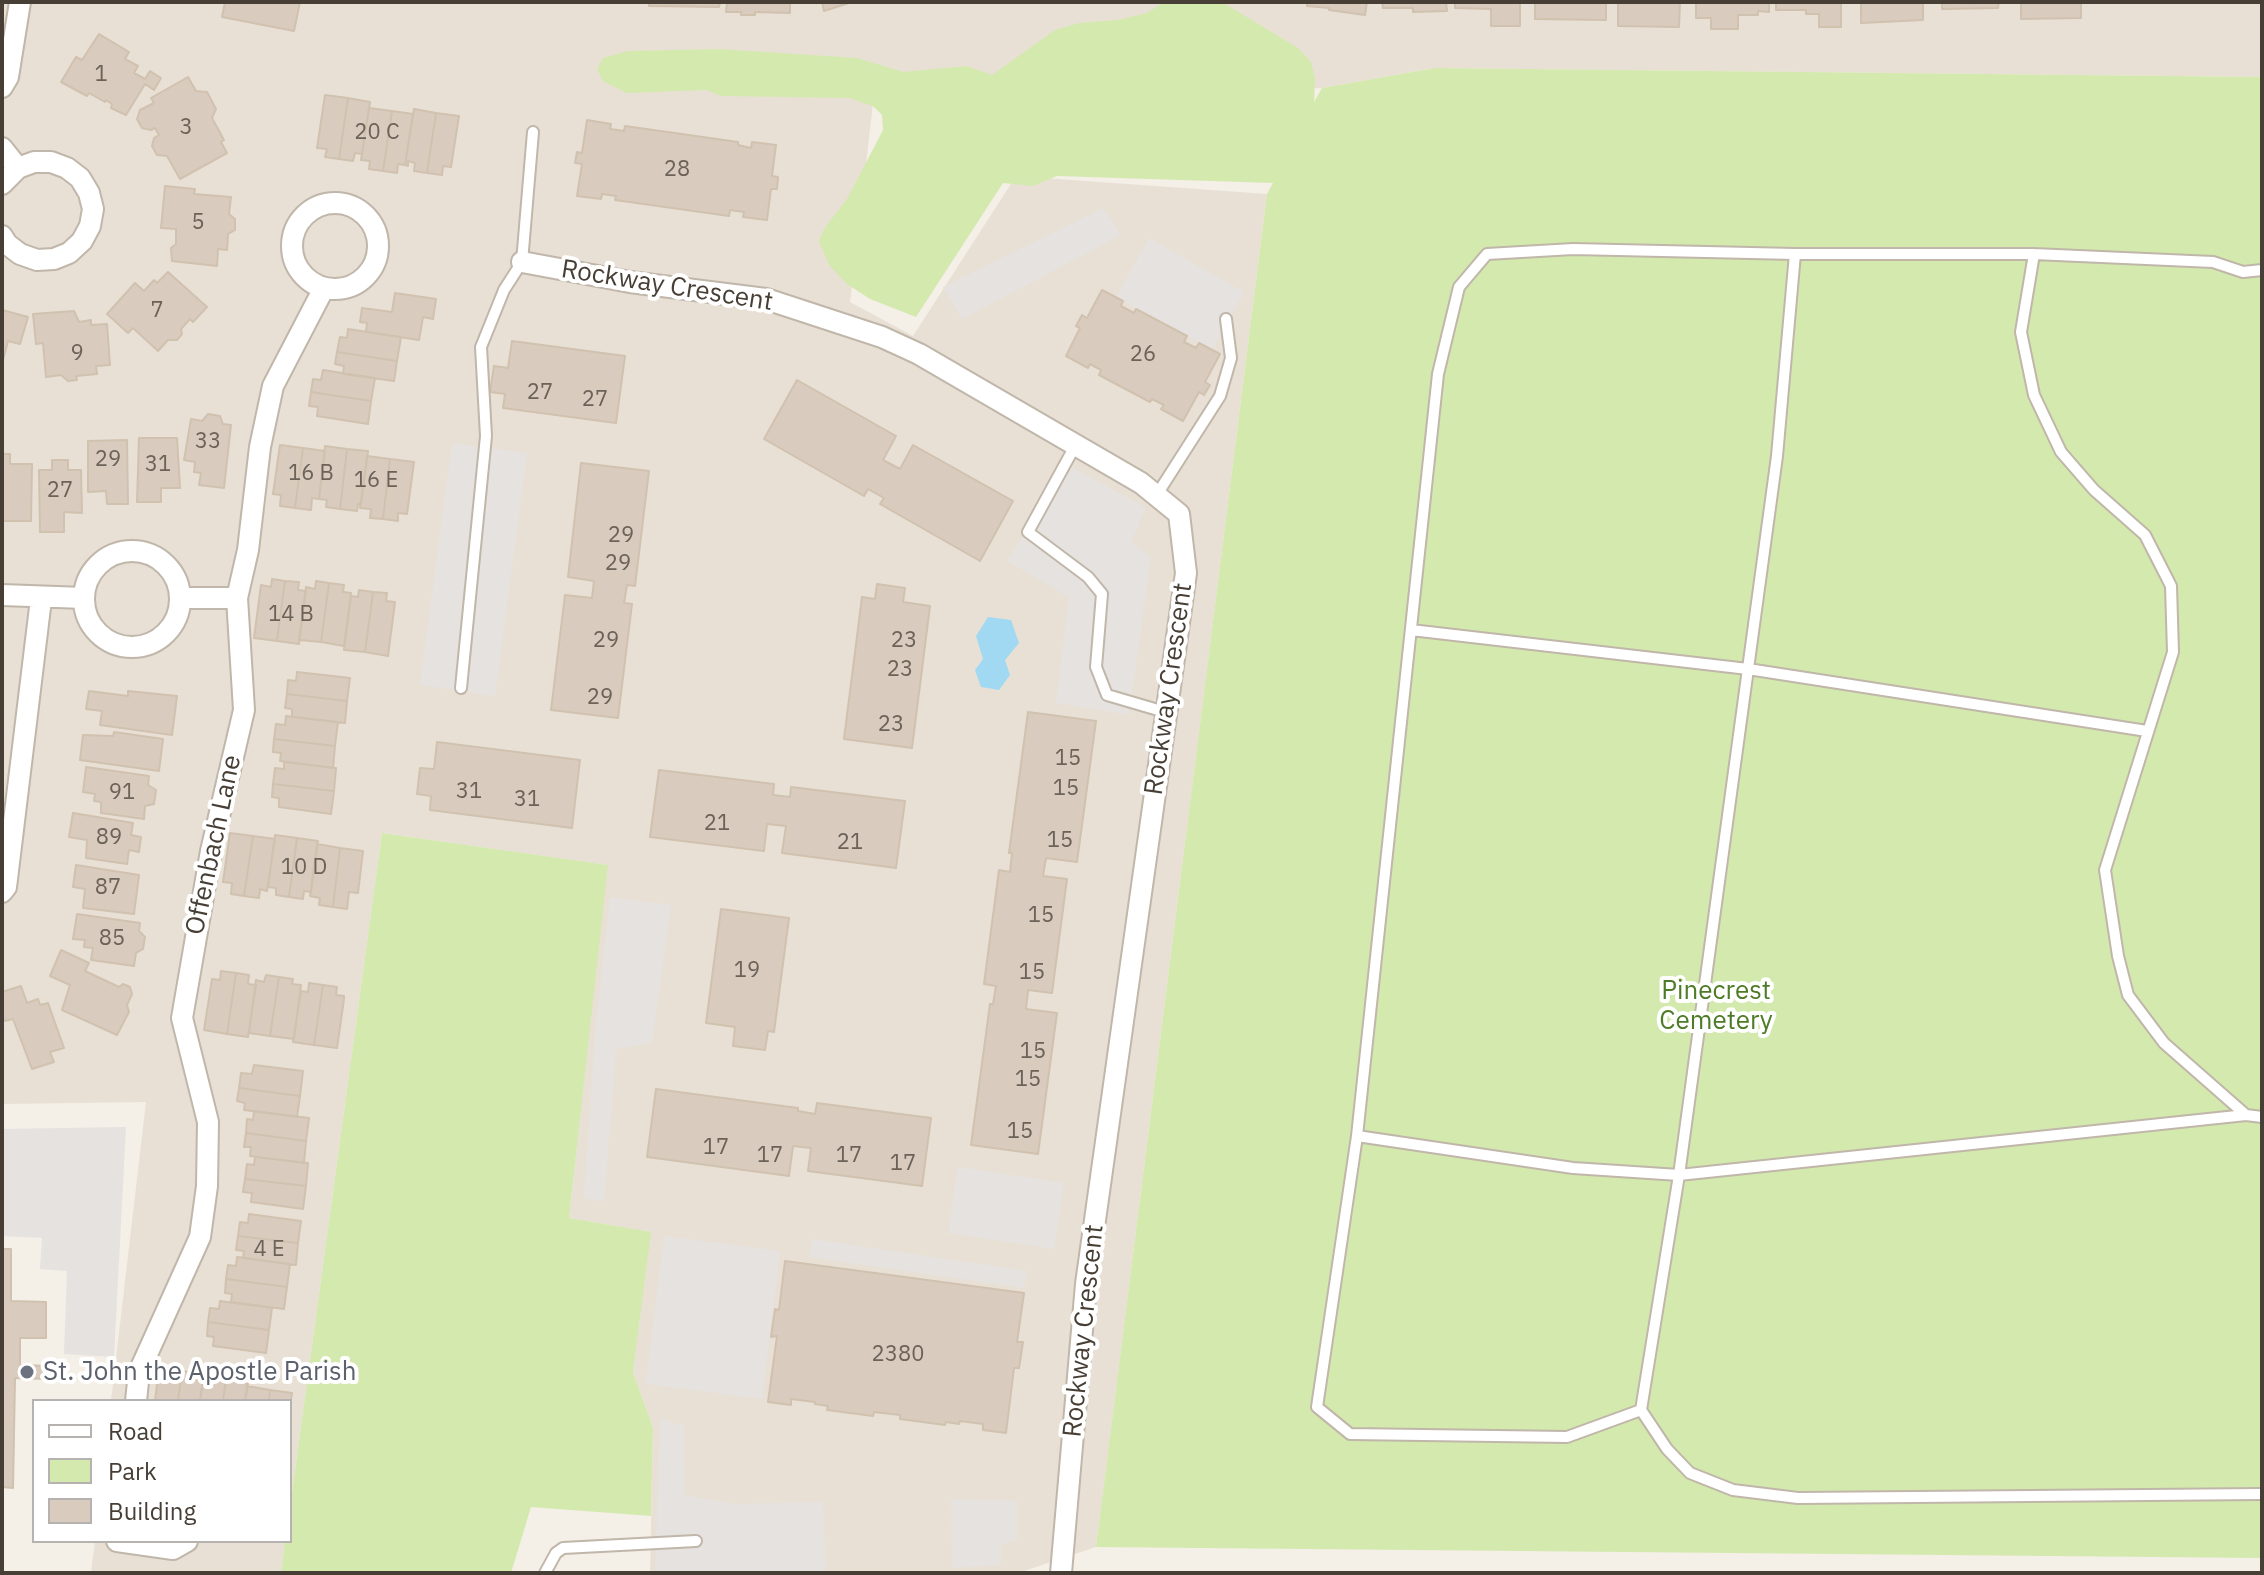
<!DOCTYPE html>
<html>
<head>
<meta charset="utf-8">
<style>
  body { margin:0 }
  #map { position:relative; width:2264px; height:1575px; overflow:hidden; background:#f4efe7; font-family:"IBM Plex Sans",sans-serif }
  canvas { display:block }
  .frame { position:absolute; inset:0; border:4px solid #473f36; pointer-events:none }
  .legend { position:absolute; left:32px; top:1399px; width:260px; height:144px; box-sizing:border-box; background:#fff; border:2px solid #b5b2af; margin:0; padding:10px 14px; list-style:none; font-size:24px; color:#473f36 }
  .legend li { display:flex; align-items:center; gap:16px; height:40px }
  .legend b { width:40px; border:2px solid #b5b2af }
</style>
</head>
<body>
<div id="map">
<canvas width="2264" height="1575"></canvas>
<div class="frame"></div>
<ul class="legend">
<li><b style="height:10px;background:#fff"></b>Road</li>
<li><b style="height:22px;background:#d4e9ae"></b>Park</li>
<li><b style="height:22px;background:#d9ccbf"></b>Building</li>
</ul>
</div>
<script>
const c = document.querySelector('canvas').getContext('2d');
c.lineJoin = 'round';
function paint(path, color) {
  c.fillStyle = color;
  c.fill(path, 'evenodd');
}
function poly(rows) {
  const path = new Path2D();
  for (const r of rows) {
    if (r.length === 3) {
      path.moveTo(r[0] + r[2], r[1]);
      path.arc(r[0], r[1], r[2], 0, 2 * Math.PI);
      continue;
    }
    path.moveTo(r[0], r[1]);
    for (let i = 2; i < r.length; i += 2) path.lineTo(r[i], r[i + 1]);
  }
  return path;
}
function trace(path, color, width, dash) {
  c.strokeStyle = color;
  c.lineWidth = width;
  c.lineCap = dash ? 'butt' : 'round';
  c.setLineDash(dash || []);
  c.stroke(path);
}
function label(font, color, halo, rows, align = 'center') {
  c.font = font + ' "IBM Plex Sans",sans-serif';
  c.lineWidth = 8;
  c.setLineDash([]);
  c.textBaseline = 'middle';
  c.strokeStyle = halo;
  c.fillStyle = color;
  for (const [text, x, y, turn = 0] of rows) {
    c.save();
    c.translate(x, y);
    c.rotate((+turn || 0) * Math.PI / 180);
    c.textAlign = isNaN(turn) ? turn : align;
    if (halo) c.strokeText(text, 0, 0);
    c.fillText(text, 0, 0);
    c.restore();
  }
}
const residential = poly([
  [2,2,2262,2,2262,77,1435,68,1322,88,874,95,850,302,913,336,1016,176,1267,194,1096,1547,1018,1573,650,1573,653,1428,633,1372,650,1232,569,1218,607,865,382,833,290,1507,290,1401,111,1401,146,1102,2,1104],
  [95,1541,285,1541,281,1573,91,1573]
]);
const green = poly([
  [1164,2,1222,2,1298,48,1311,62,1315,79,1314,102,1322,88,1435,68,2262,77,2262,1558,1096,1547,1267,194,1273,183,1057,176,1033,186,1003,183,916,317,870,299,847,284,829,265,819,241,824,229,847,199,883,130,882,115,873,106,849,98,721,96,706,90,627,93,603,81,597,69,603,58,628,51,719,49,857,58,903,72,967,66,992,75,1055,30,1079,23,1118,20,1147,13],
  [382,833,608,865,569,1218,651,1232,633,1372,653,1428,651,1516,531,1507,511,1573,281,1573,285,1541,290,1541,290,1507]
]);
const parking = poly([
  [1103,208,1121,235,962,319,943,287],
  [1149,238,1244,292,1212,350,1116,297],
  [452,443,527,453,495,696,420,685],
  [1066,464,1146,508,1131,542,1151,557,1129,715,1056,703,1069,597,1007,561],
  [610,897,671,905,652,1043,616,1049,604,1202,584,1198,595,1035],
  [126,1127,114,1357,64,1354,67,1271,40,1269,42,1238,2,1236,2,1129],
  [958,1167,1064,1183,1054,1249,948,1233],
  [664,1236,780,1251,762,1399,646,1384],
  [812,1239,1027,1271,1024,1288,809,1257],
  [660,1418,684,1426,685,1495,734,1504,823,1502,826,1573,655,1573],
  [951,1499,1017,1501,1017,1541,1001,1545,1001,1565,952,1568]
]);
const water = poly([
  [988,617,1011,620,1019,643,1005,660,1010,675,999,690,981,687,975,670,983,659,976,636]
]);
const building = poly([
  [225,2,300,2,294,31,222,17,225,2],
  [649,2,720,2,719,7,649,6,649,2],
  [727,2,790,2,790,13,755,12,755,15,741,15,741,12,726,12,727,2],
  [822,2,852,2,824,11,822,2],
  [1307,2,1367,2,1365,15,1329,10,1329,8,1307,6,1307,2],
  [1382,2,1446,2,1447,11,1413,12,1413,8,1383,8,1382,2],
  [1455,2,1520,2,1520,26,1491,26,1491,9,1455,8,1455,2],
  [1535,2,1606,2,1606,20,1535,19,1535,2],
  [1618,2,1680,2,1679,27,1618,26,1618,2],
  [1696,2,1769,2,1769,12,1758,11,1758,15,1738,15,1738,29,1711,29,1711,18,1696,18,1696,2],
  [1776,2,1841,2,1841,27,1819,27,1819,14,1806,14,1806,10,1776,10,1776,2],
  [1861,2,1923,2,1923,20,1861,23,1861,2],
  [1942,2,1999,2,1998,8,1942,9,1942,2],
  [2021,2,2081,2,2081,18,2021,19,2021,2],
  [99,34,129,52,125,59,138,66,134,73,145,79,150,71,161,78,154,90,145,84,126,115,111,108,112,104,106,100,105,102,89,93,87,96,61,82,76,57,82,60,99,34],
  [188,77,196,91,207,92,216,109,212,118,224,140,221,142,227,153,180,179,167,156,157,155,152,146,154,138,159,135,155,128,151,130,142,128,137,119,140,110,154,103,151,98,188,77],
  [325,95,348,98,339,159,325,157,327,149,317,148,325,95],
  [348,98,370,102,362,154,355,153,353,161,339,159,348,98],
  [369,108,392,111,383,171,369,169,370,161,361,160,369,108],
  [414,109,436,113,427,173,414,171,415,163,408,161,408,166,405,165,414,109],
  [392,111,413,114,405,165,398,164,397,173,383,171,392,111],
  [436,113,459,116,451,167,443,166,442,175,427,173,436,113],
  [587,120,611,124,610,129,624,131,625,126,738,142,738,145,751,148,752,142,776,145,772,176,778,177,777,189,771,189,767,220,743,217,744,212,730,210,729,216,615,200,616,196,602,194,601,199,577,196,582,164,575,163,577,152,582,153,587,120],
  [165,186,195,189,194,194,231,197,229,214,235,219,235,230,228,234,227,250,218,249,217,266,172,261,171,248,176,244,176,229,161,228,165,186],
  [168,272,207,307,193,322,190,319,181,329,182,334,177,340,168,340,158,351,133,328,128,333,107,314,135,283,144,291,154,280,157,283,168,272],
  [1102,290,1123,301,1121,306,1134,313,1136,309,1187,336,1184,342,1196,348,1199,343,1220,354,1205,382,1210,385,1204,395,1199,392,1183,421,1161,409,1164,405,1152,399,1150,402,1099,375,1101,370,1090,364,1088,368,1066,356,1080,328,1076,326,1082,315,1087,318,1102,290],
  [395,293,436,299,433,319,423,317,419,340,366,332,367,323,360,322,362,308,392,312,395,293],
  [2,310,28,317,20,344,8,341,2,364,2,310],
  [74,311,79,322,91,320,91,325,107,324,110,365,96,366,97,374,76,376,77,380,68,381,61,375,46,377,43,343,36,344,33,314,74,311],
  [348,329,401,337,397,361,337,352,340,337,347,338,348,329],
  [512,341,625,356,616,423,503,408,505,394,490,392,494,366,508,368,512,341],
  [337,352,397,361,394,381,343,374,344,366,335,364,337,352],
  [323,370,375,378,371,401,311,392,313,379,321,380,323,370],
  [797,380,896,436,883,460,900,469,913,445,1013,501,980,561,880,504,884,498,868,489,864,496,764,439,797,380],
  [311,392,371,401,368,424,317,416,318,407,309,406,311,392],
  [208,414,220,416,223,424,231,425,224,488,199,485,201,473,194,472,195,462,184,460,191,419,202,421,208,414],
  [139,438,177,438,180,488,161,488,161,502,137,502,139,438],
  [127,440,128,504,107,504,106,491,88,492,88,441,127,440],
  [280,445,303,448,295,508,280,506,281,495,273,494,280,445],
  [325,446,347,449,340,509,326,507,327,500,319,499,325,446],
  [303,448,325,451,319,499,312,498,311,510,295,508,303,448],
  [347,449,368,451,361,504,358,504,357,511,340,509,347,449],
  [2,454,10,454,10,464,32,464,31,521,2,521,2,454],
  [367,456,390,459,383,519,370,518,371,509,360,508,367,456],
  [390,459,414,462,407,514,398,513,398,521,383,519,390,459],
  [52,460,68,460,68,470,81,470,82,513,64,512,64,532,40,532,39,470,52,470,52,460],
  [581,463,649,471,635,586,627,585,624,603,632,604,618,718,551,710,565,595,592,598,594,581,568,577,581,463],
  [272,579,285,581,277,641,254,638,261,585,271,587,272,579],
  [285,581,299,582,298,590,306,591,299,644,277,641,285,581],
  [316,581,329,583,321,642,299,640,306,587,315,589,316,581],
  [329,583,344,585,343,592,351,593,344,646,321,642,329,583],
  [877,584,905,588,903,602,930,606,912,748,844,739,862,597,875,599,877,584],
  [359,590,373,592,365,652,344,650,351,596,358,597,359,590],
  [373,592,387,593,386,601,395,602,388,656,365,652,373,592],
  [297,672,350,678,347,701,287,694,288,680,296,681,297,672],
  [89,691,128,696,128,691,177,696,172,735,100,725,102,711,86,709,89,691],
  [287,694,347,701,345,723,292,717,292,709,285,708,287,694],
  [1028,712,1096,721,1077,862,1046,858,1043,876,1067,879,1052,993,1028,990,1026,1009,1057,1013,1038,1154,971,1145,990,1004,993,1004,996,986,984,984,999,870,1010,872,1012,853,1009,853,1028,712],
  [286,716,338,722,335,746,274,739,276,724,285,725,286,716],
  [114,732,163,739,159,771,80,760,83,735,113,736,114,732],
  [274,739,335,746,333,768,280,761,281,753,273,752,274,739],
  [437,742,580,760,572,828,430,810,431,796,417,794,420,768,434,769,437,742],
  [284,762,336,768,334,791,273,784,275,768,284,769,284,762],
  [86,767,149,776,148,785,156,790,154,804,145,806,144,819,101,813,101,802,94,801,95,794,83,792,86,767],
  [659,770,774,784,773,795,790,797,791,787,905,801,896,868,782,853,786,826,767,824,764,851,650,837,659,770],
  [273,784,334,791,331,814,279,807,279,798,272,797,273,784],
  [73,813,133,823,131,835,141,837,139,852,129,850,127,864,86,858,87,840,69,837,73,813],
  [230,833,253,836,244,896,231,894,232,883,223,882,230,833],
  [275,835,297,838,289,897,276,895,276,888,268,887,275,835],
  [253,836,275,839,267,891,260,889,259,898,244,896,253,836],
  [297,838,318,841,311,892,304,891,303,899,289,897,297,838],
  [317,844,340,848,333,907,319,905,320,898,310,896,317,844],
  [340,848,363,851,358,893,349,892,347,909,333,907,340,848],
  [76,865,139,875,134,914,83,908,85,889,73,887,76,865],
  [721,909,789,918,774,1032,768,1031,765,1050,733,1046,735,1027,706,1023,721,909],
  [77,914,140,923,139,931,145,937,143,949,136,953,134,966,91,960,93,948,84,947,85,940,73,939,77,914],
  [61,950,89,963,85,971,119,987,123,984,130,987,132,994,127,1005,129,1012,117,1035,62,1010,70,985,50,976,61,950],
  [221,971,236,973,227,1034,204,1030,212,979,220,980,221,971],
  [236,973,249,975,248,984,256,985,248,1037,227,1034,236,973],
  [266,975,279,977,270,1036,249,1033,256,980,264,982,266,975],
  [279,977,293,979,292,984,301,985,294,1039,270,1036,279,977],
  [309,983,323,985,314,1045,293,1042,301,991,308,992,309,983],
  [323,985,337,987,336,995,344,996,344,999,337,1048,314,1045,323,985],
  [21,986,27,1003,38,999,40,1005,48,1003,64,1048,50,1052,54,1062,32,1069,13,1019,5,1021,2,1013,2,992,21,986],
  [254,1065,303,1071,300,1096,239,1088,241,1073,252,1074,254,1065],
  [239,1088,300,1096,297,1117,244,1110,245,1103,237,1101,239,1088],
  [656,1089,798,1108,798,1111,815,1114,817,1103,931,1118,922,1186,808,1171,811,1148,793,1146,789,1176,647,1157,656,1089],
  [254,1111,309,1118,306,1141,246,1133,247,1119,253,1120,254,1111],
  [246,1133,306,1141,304,1163,250,1156,251,1147,244,1147,246,1133],
  [255,1157,308,1163,306,1186,245,1179,247,1164,254,1165,255,1157],
  [245,1179,306,1186,303,1209,251,1202,252,1193,243,1192,245,1179],
  [249,1214,301,1221,298,1243,238,1236,240,1222,248,1223,249,1214],
  [238,1236,298,1243,296,1265,243,1258,244,1251,236,1250,238,1236],
  [2,1249,11,1249,11,1301,46,1302,46,1338,20,1338,20,1365,51,1366,51,1379,15,1378,13,1488,2,1487,2,1249],
  [237,1257,290,1264,287,1287,226,1279,228,1265,236,1266,237,1257],
  [785,1261,1024,1293,1017,1342,1023,1342,1019,1368,1014,1368,1006,1433,983,1430,983,1424,960,1421,959,1424,946,1422,945,1425,900,1419,900,1415,874,1412,873,1416,827,1410,828,1406,815,1404,815,1402,791,1399,791,1405,768,1402,777,1336,771,1337,775,1309,779,1310,785,1261],
  [226,1279,287,1287,284,1309,231,1302,232,1294,225,1293,226,1279],
  [220,1301,272,1308,269,1330,208,1322,210,1308,219,1309,220,1301],
  [208,1322,269,1330,266,1353,213,1346,214,1337,207,1336,208,1322],
  [159,1367,182,1371,178,1401,155,1401,159,1367],
  [182,1371,204,1374,200,1401,178,1401,182,1371],
  [204,1377,226,1380,223,1401,200,1401,204,1377],
  [226,1380,248,1384,245,1401,223,1401,226,1380],
  [247,1386,270,1390,269,1401,245,1401,247,1386],
  [270,1390,292,1393,290,1406,290,1401,269,1401,270,1390]
]);
const service = poly([
  [1795,254,1777,456,1679,1175,1641,1410,1667,1449,1690,1473,1733,1490,1798,1498,2262,1494],
  [2034,254,2021,332,2034,395,2061,452,2094,490,2145,535,2171,586,2173,652,2105,870,2118,956,2128,995,2164,1043,2246,1115],
  [1075,446,1028,532,1088,577,1102,594,1096,667,1107,695,1165,712],
  [1156,496,1220,396,1231,358,1226,319],
  [1411,630,1748,669,2147,731],
  [461,688,486,436,481,347,504,290,522,262,533,132],
  [1357,1136,1573,1168,1679,1175,2246,1115,2262,1117],
  [1641,1410,1567,1437,1350,1434,1317,1407,1357,1136,1438,374,1459,287,1487,254,1573,249,1795,254,2034,254,2213,262,2243,272,2262,270],
  [545,1573,556,1553,563,1548,696,1541]
]);
const minor = poly([
  [2,87,8,77,20,2],
  [2,148,18,168],
  [2,184,18,168,34,162,51,162,67,168,80,178,89,193,93,209,90,226,82,241,69,253,54,259,37,260,20,254,7,244,2,236],
  [335,246,43],
  [522,262,630,282,766,299,882,337,919,354,1141,483,1179,514,1186,573,1086,1284,1061,1573],
  [132,599,48],
  [2,595,84,598],
  [181,598,237,598],
  [2,892,6,887,41,599],
  [136,1401,139,1372,200,1237,207,1186,208,1122,182,1018,211,851,244,710,237,598,248,550,260,447,273,386,324,288],
  [117,1541,173,1549,187,1541]
]);
const markers = [
  [27,1372,8,"#6b7280"]
];
const numberNames = [
  ["1",101,75],
  ["3",186,128],
  ["20 C",377,133],
  ["28",677,170],
  ["5",198,223],
  ["7",157,311],
  ["9",77,354],
  ["26",1143,355],
  ["27",540,393],
  ["27",595,400],
  ["33",208,442],
  ["29",108,460],
  ["31",158,465],
  ["16 B",311,474],
  ["16 E",376,481],
  ["27",60,491],
  ["29",621,536],
  ["29",618,564],
  ["14 B",291,615],
  ["29",606,641],
  ["23",904,641],
  ["23",900,670],
  ["29",600,698],
  ["23",891,725],
  ["15",1068,759],
  ["15",1066,789],
  ["31",469,792],
  ["91",122,793],
  ["31",527,800],
  ["21",717,824],
  ["89",109,838],
  ["15",1060,841],
  ["21",850,843],
  ["10 D",304,868],
  ["87",108,888],
  ["15",1041,916],
  ["85",112,939],
  ["19",747,971],
  ["15",1032,973],
  ["15",1033,1052],
  ["15",1028,1080],
  ["15",1020,1132],
  ["17",716,1148],
  ["17",770,1156],
  ["17",849,1156],
  ["17",903,1164],
  ["4 E",269,1250],
  ["2380",898,1355]
];
const streetNames = [
  ["Rockway Crescent",667,286,9],
  ["Rockway Crescent",1169,689,-82],
  ["Offenbach Lane",214,845,-78],
  ["Rockway Crescent",1084,1331,-84]
];
const parkNames = [
  ["Pinecrest",1716,991],
  ["Cemetery",1716,1021]
];
const worshipNames = [
  ["St. John the Apostle Parish",43,1372]
];
paint(residential, '#e8e0d5');
paint(green, '#d4e9ae');
paint(parking, '#e5e2df');
paint(water, '#a1d9f3');
paint(building, '#d9ccbf');
trace(building, '#d1c1af', 2);
trace(service, '#c0b6a9', 14);
trace(minor, '#c0b6a9', 24);
trace(service, '#fff', 10);
trace(minor, '#fff', 20);
for (const [x, y, r, color] of markers) {
  const dot = new Path2D();
  dot.arc(x, y, r, 0, 2 * Math.PI);
  c.fillStyle = color;
  c.fill(dot);
  trace(dot, '#fff', 3);
}
label('22px', '#6c6258', null, numberNames);
label('26px', '#473f36', '#fff', streetNames);
label('26px', '#4e7b27', '#fff', parkNames);
label('26px', '#5b616d', '#fff', worshipNames, 'left');
</script>
</body>
</html>
